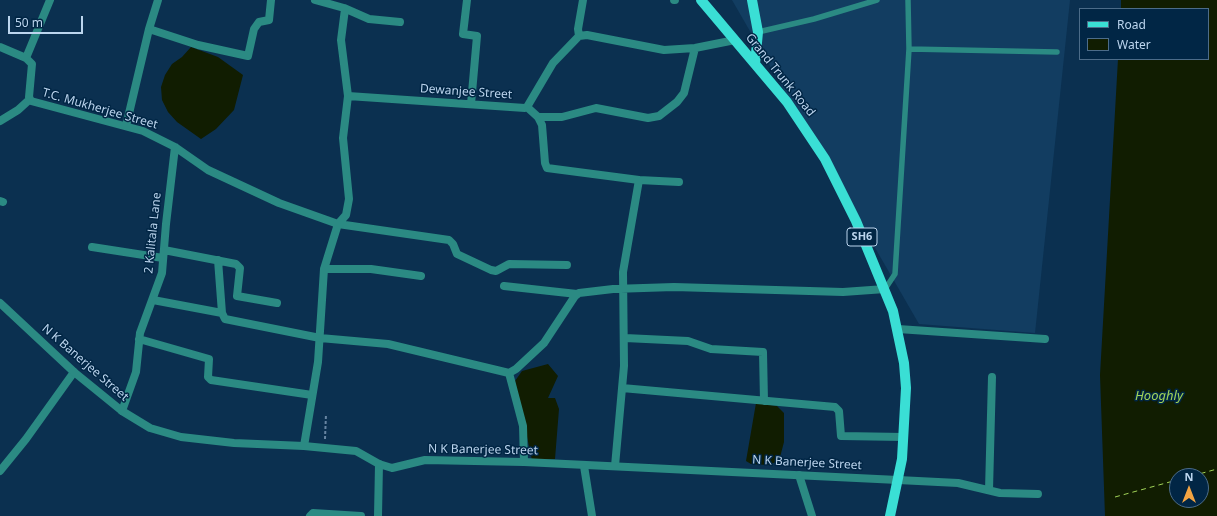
<!DOCTYPE html>
<html>
<head>
<meta charset="utf-8">
<style>
  body { margin:0 }
  #map { position:relative; width:1217px; height:516px; overflow:hidden; background:#0b3050; font-family:"Noto Sans",sans-serif }
  canvas { display:block }
  .legend { position:absolute; left:1079px; top:8px; width:130px; height:52px; box-sizing:border-box; background:#012645; border:1px solid #4c6c89; margin:0; padding:5px 7px; list-style:none; font-size:12px; color:#bcd5ee }
  .legend li { display:flex; align-items:center; gap:8px; height:20px }
  .legend b { width:20px; border:1px solid #4c6c89 }
  .north { position:absolute; left:1169px; top:468px; width:40px; height:40px; box-sizing:border-box; background:#012645; border:1px solid #4c6c89; border-radius:50%; rotate:0deg; font-size:11px; font-weight:700; line-height:16px; text-align:center; color:#bcd5ee }
  .north::after { content:''; display:block; margin:auto; width:14px; height:18px; background:#f3a442; clip-path:polygon(50% 0,100% 100%,50% 72%,0 100%) }
  .scale { position:absolute; left:8px; top:16px; width:75px; height:18px; box-sizing:border-box; border:2px solid #bcd5ee; border-top:0; padding-left:5px; font-size:12px; line-height:14px; white-space:nowrap; color:#bcd5ee; -webkit-text-stroke:3px #012645; paint-order:stroke }
</style>
</head>
<body>
<div id="map">
<canvas width="1217" height="516"></canvas>
<ul class="legend">
<li><b style="height:5px;background:#3adfd5"></b>Road</li>
<li><b style="height:11px;background:#111d01"></b>Water</li>
</ul>
<div class="north">N</div>
<div class="scale">50 m</div>
</div>
<script>
const c = document.querySelector('canvas').getContext('2d');
c.lineJoin = 'round';
function paint(path, color) {
  c.fillStyle = color;
  c.fill(path, 'evenodd');
}
function poly(rows) {
  const path = new Path2D();
  for (const r of rows) {
    path.moveTo(r[0], r[1]);
    for (let i = 2; i < r.length; i += 2) path.lineTo(r[i], r[i + 1]);
  }
  return path;
}
function trace(path, color, width, dash) {
  c.strokeStyle = color;
  c.lineWidth = width;
  c.lineCap = dash ? 'butt' : 'round';
  c.setLineDash(dash || []);
  c.stroke(path);
}
function label(font, color, halo, rows, align = 'center') {
  c.font = font + ' "Noto Sans",sans-serif';
  c.lineWidth = 3;
  c.setLineDash([]);
  c.textBaseline = 'middle';
  c.strokeStyle = halo;
  c.fillStyle = color;
  for (const [text, x, y, turn = 0] of rows) {
    c.save();
    c.translate(x, y);
    c.rotate((+turn || 0) * Math.PI / 180);
    c.textAlign = isNaN(turn) ? turn : align;
    if (halo) c.strokeText(text, 0, 0);
    c.fillText(text, 0, 0);
    c.restore();
  }
}
const built = poly([
  [732,0,1070,0,1035,333,919,324]
]);
const water = poly([
  [1121,0,1217,0,1217,516,1105,516,1100,375,1118,59,1208,59,1208,9,1121,9],
  [1177,476,1201,476,1201,500,1177,500],
  [191,47,218,57,243,75,234,110,216,129,201,139,177,122,168,112,162,100,161,87,165,75,172,64,182,57],
  [548,364,558,376,548,398,555,398,559,409,555,459,532,460,515,381,522,371],
  [756,403,777,406,784,413,784,442,779,461,768,465,751,464,746,461]
]);
const ferry = poly([
  [1192,476,1217,469],
  [1115,497,1177,480]
]);
const path = poly([
  [325,439,326,414]
]);
const service = poly([
  [758,32,814,19,877,0],
  [909,49,1057,52],
  [885,289,895,274,909,49,908,0]
]);
const minor = poly([
  [315,0,344,8,369,19,400,22],
  [467,0,463,34,477,36,471,104],
  [674,0,675,0],
  [149,29,198,45,248,56,254,29,259,22,269,20,271,0],
  [579,36,578,29,583,0],
  [0,47,26,58,32,64,29,97,31,101,143,131,175,147,208,170,279,203,338,224,449,240,453,244,457,254,491,270,496,271,509,264,567,265],
  [26,58,50,0],
  [348,96,525,108,527,107,553,63,579,36,587,35,664,50,695,48,735,40],
  [527,107,538,117,542,125,545,163,547,168,639,180,679,182],
  [538,117,562,117,596,108,648,118,659,116,677,102,684,93,695,48],
  [0,121,18,110,29,100],
  [126,126,149,29,158,0],
  [0,201,3,202],
  [92,247,163,258],
  [164,250,236,264,240,268,237,296,277,303],
  [218,260,222,313,225,319,320,338,388,344,509,373],
  [324,269,371,269,421,276],
  [504,286,577,294],
  [153,300,222,313],
  [898,329,1045,339],
  [625,338,688,341,711,349,763,352,764,401],
  [139,339,209,359,208,377,211,380,312,395],
  [622,388,835,407,839,411,841,436,904,437],
  [122,411,136,372,140,333,162,273,166,224,175,147],
  [304,446,318,362,324,269,338,224,346,215,349,199,343,138,348,96,341,40,345,9],
  [524,462,523,426,509,373,516,369,544,343,575,296,579,293,613,289,674,287,843,292,885,289],
  [584,466,592,516],
  [615,466,624,366,623,272,639,180],
  [0,471,26,439,74,372],
  [799,475,812,516],
  [898,480,958,483,1000,493,1038,494],
  [989,490,992,377],
  [310,516,313,513,361,516],
  [378,516,379,464]
]);
const tertiary = poly([
  [0,303,74,372,122,411,150,428,181,437,234,443,304,446,356,451,379,464,392,468,425,460,524,462,898,480]
]);
const primary = poly([
  [701,0,787,102,825,159,856,221,893,311,904,363,906,388,902,459,890,516],
  [752,0,758,32,755,64]
]);
const shields = [
  [862,237,30]
];
const shieldNames = [
  ["SH6",862,237]
];
const streetNames = [
  ["Grand Trunk Road",780,75,51],
  ["Dewanjee Street",466,92,4],
  ["T.C. Mukherjee Street",100,109,16],
  ["2 Kalitala Lane",153,233,-84],
  ["N K Banerjee Street",85,363,41],
  ["N K Banerjee Street",483,450,1],
  ["N K Banerjee Street",807,463,3]
];
const waterNames = [
  ["Hooghly",1159,396]
];
paint(built, '#123d61');
paint(water, '#111d01');
trace(ferry, '#a1d357', 1, [5, 4]);
trace(path, '#6785a2', 2, [3, 2]);
trace(service, '#2b8a83', 5.5);
trace(minor, '#2b8a83', 8);
trace(tertiary, '#2b8a83', 8);
trace(primary, '#3adfd5', 10);
for (const [x, y, w] of shields) {
  const box = new Path2D();
  box.roundRect(x - w / 2, y - 9, w, 18, 3);
  c.fillStyle = '#012645';
  c.fill(box);
  trace(box, '#bcd5ee', 1);
}
label('bold 11px', '#bcd5ee', null, shieldNames);
label('12px', '#bcd5ee', '#012645', streetNames);
label('italic 13px', '#a1d357', '#012645', waterNames);
</script>
</body>
</html>
